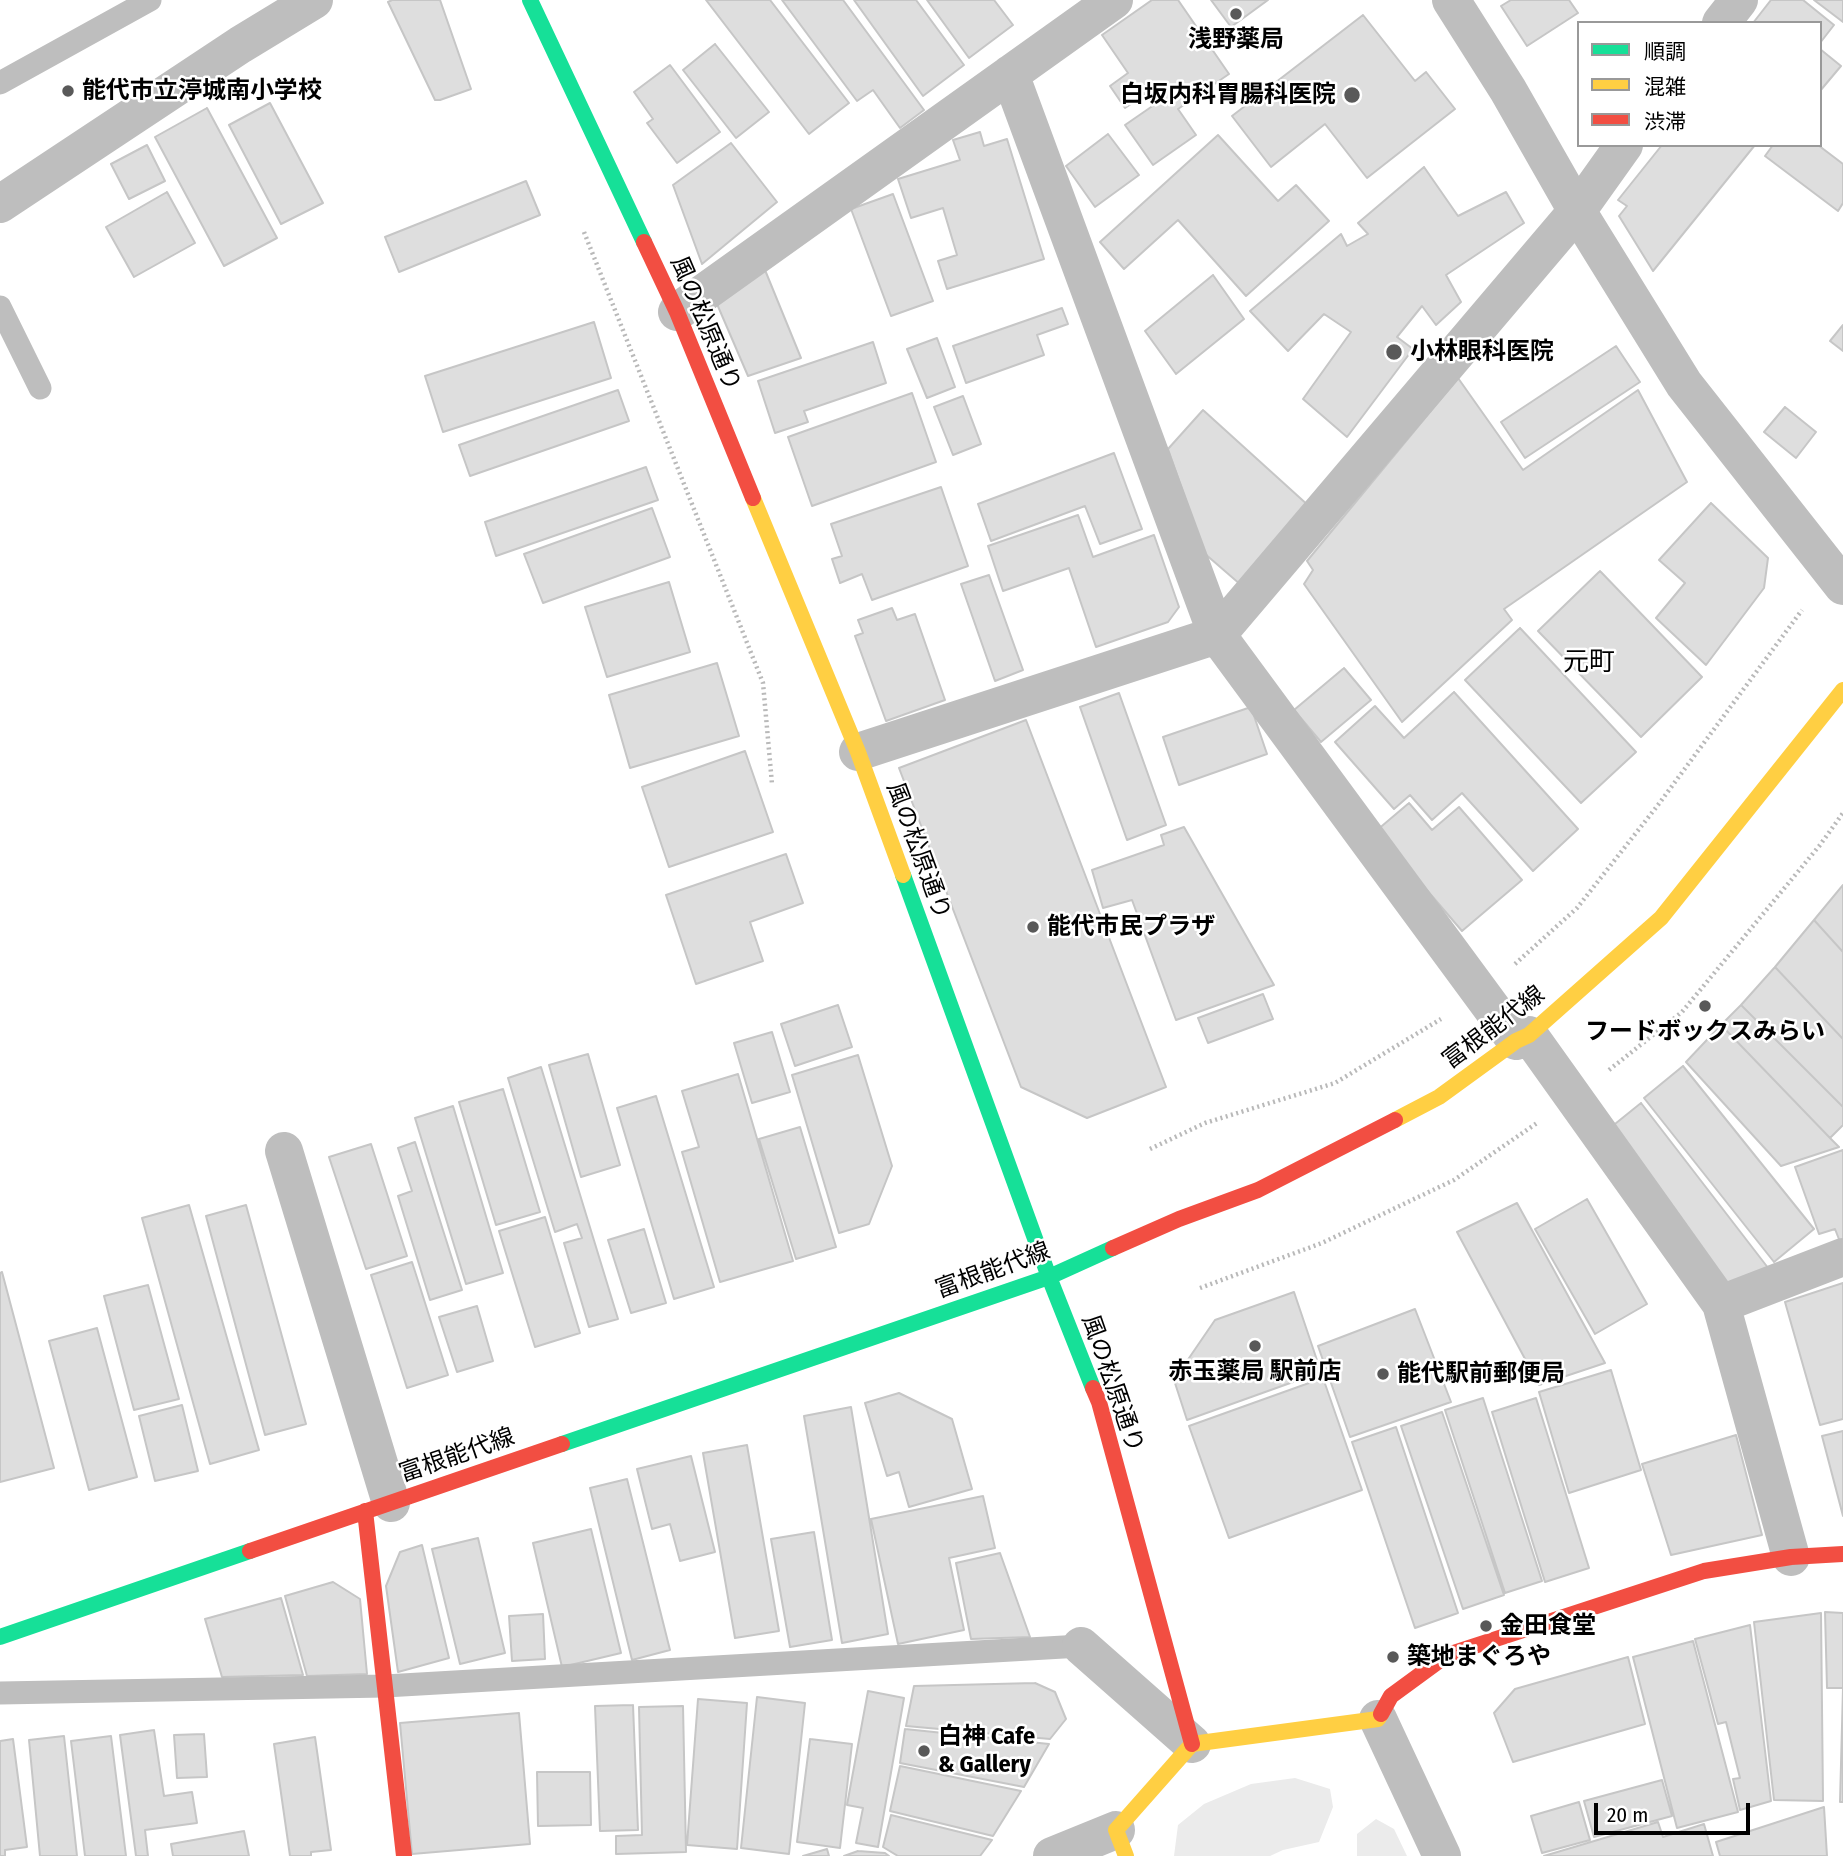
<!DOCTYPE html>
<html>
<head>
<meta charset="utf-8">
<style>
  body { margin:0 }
  #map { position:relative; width:1843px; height:1856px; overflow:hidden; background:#fff; font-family:"Fira Sans Condensed","Noto Sans JP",sans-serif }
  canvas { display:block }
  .legend { position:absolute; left:1577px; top:21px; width:245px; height:126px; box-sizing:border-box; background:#fff; border:2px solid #999; margin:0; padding:9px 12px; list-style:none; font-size:21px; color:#000 }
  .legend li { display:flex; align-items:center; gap:14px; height:35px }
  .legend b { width:35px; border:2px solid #999 }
  .scale { position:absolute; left:1594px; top:1803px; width:156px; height:32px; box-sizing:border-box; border:4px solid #000; border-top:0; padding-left:9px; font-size:21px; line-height:24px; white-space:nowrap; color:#000; -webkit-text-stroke:5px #fff; paint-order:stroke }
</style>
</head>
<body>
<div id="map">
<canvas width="1843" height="1856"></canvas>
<ul class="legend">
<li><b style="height:9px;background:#16e098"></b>順調</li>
<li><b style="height:9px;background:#ffcf43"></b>混雑</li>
<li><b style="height:9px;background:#f24e42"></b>渋滞</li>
</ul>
<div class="scale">20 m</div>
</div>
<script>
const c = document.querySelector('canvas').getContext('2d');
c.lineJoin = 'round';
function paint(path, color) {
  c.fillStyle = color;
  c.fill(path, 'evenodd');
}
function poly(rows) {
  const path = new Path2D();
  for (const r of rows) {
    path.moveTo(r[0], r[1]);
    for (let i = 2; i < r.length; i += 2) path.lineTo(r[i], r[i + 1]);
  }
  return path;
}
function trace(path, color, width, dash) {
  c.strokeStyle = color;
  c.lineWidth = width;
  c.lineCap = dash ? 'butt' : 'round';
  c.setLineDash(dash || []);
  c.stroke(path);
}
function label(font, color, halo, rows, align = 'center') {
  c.font = font + ' "Fira Sans Condensed","Noto Sans JP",sans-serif';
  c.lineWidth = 5;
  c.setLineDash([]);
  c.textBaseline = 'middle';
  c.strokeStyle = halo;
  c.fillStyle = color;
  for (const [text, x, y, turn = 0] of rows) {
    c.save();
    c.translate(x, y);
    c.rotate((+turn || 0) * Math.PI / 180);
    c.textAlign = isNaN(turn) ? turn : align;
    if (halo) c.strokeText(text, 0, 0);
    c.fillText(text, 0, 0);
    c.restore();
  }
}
const green = poly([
  [1295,1778,1330,1789,1333,1807,1319,1842,1283,1850,1270,1856,1174,1856,1178,1825,1204,1804,1251,1784],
  [1376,1819,1394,1829,1407,1856,1357,1856,1357,1834]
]);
const building = poly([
  [392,0,440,0,471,89,440,100,435,100,388,2,392,0],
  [706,0,770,0,849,103,809,134,706,0],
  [782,0,843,0,924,110,900,128,873,90,857,101,782,0],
  [854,0,916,0,964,65,923,96,854,0],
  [927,0,994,0,1013,25,969,58,927,0],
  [1152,0,1178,0,1229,74,1178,109,1196,135,1153,165,1125,125,1154,105,1146,94,1125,108,1110,86,1128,73,1102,35,1152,0],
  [1211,0,1268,0,1231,27,1211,0],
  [1511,0,1569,0,1578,13,1527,46,1501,6,1511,0],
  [1771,0,1803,0,1834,25,1820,43,1820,23,1753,23,1771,0],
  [1814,0,1843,0,1843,22,1814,0],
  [1363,15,1415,81,1426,72,1455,109,1367,178,1325,124,1271,167,1232,116,1363,15],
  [715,44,769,112,736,138,683,70,715,44],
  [1820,49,1841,66,1820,91,1820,49],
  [670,65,720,132,677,163,647,123,653,119,634,92,670,65],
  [270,103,323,203,281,224,229,125,270,103],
  [207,108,277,238,224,266,155,137,207,108],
  [980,132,984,146,1007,139,1044,259,947,289,938,261,957,255,943,208,911,218,898,179,960,160,953,140,980,132],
  [1108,134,1139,175,1095,207,1066,166,1108,134],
  [1218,135,1278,201,1296,185,1329,221,1246,296,1178,220,1124,269,1100,242,1218,135],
  [731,143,777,202,702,264,673,185,731,143],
  [147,145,165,181,129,199,111,164,147,145],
  [1662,145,1755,145,1653,271,1619,216,1627,206,1618,200,1662,145],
  [1773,145,1818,145,1843,164,1843,203,1838,211,1765,156,1773,145],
  [1424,167,1458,216,1506,192,1524,223,1446,275,1461,302,1436,325,1422,306,1397,337,1413,349,1347,437,1303,399,1351,332,1324,314,1288,351,1250,311,1341,234,1347,246,1368,234,1358,223,1424,167],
  [526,181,540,215,399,272,385,237,526,181],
  [167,192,195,243,134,277,106,227,167,192],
  [893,194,933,301,891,316,851,209,893,194],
  [765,270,801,358,748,376,717,304,765,270],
  [1213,275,1244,319,1176,374,1145,331,1213,275],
  [1062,308,1068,324,1037,335,1044,355,966,383,953,346,1062,308],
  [594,322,611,378,443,432,425,376,594,322],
  [1843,325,1843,351,1830,341,1843,325],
  [937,338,955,387,927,398,907,349,937,338],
  [873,342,886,383,804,411,808,422,775,433,758,381,873,342],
  [1616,346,1640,382,1525,458,1501,422,1616,346],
  [1458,378,1523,470,1638,390,1687,482,1504,609,1512,620,1402,722,1304,584,1313,570,1307,561,1458,378],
  [618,390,629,421,470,476,459,445,618,390],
  [912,393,936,462,812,506,788,437,912,393],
  [963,396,981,444,953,455,934,407,963,396],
  [1785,407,1816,432,1796,458,1764,432,1785,407],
  [1203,410,1310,507,1241,585,1204,553,1168,449,1203,410],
  [1114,453,1142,529,1100,544,1085,506,991,541,978,504,1114,453],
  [646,467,658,500,496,556,485,522,646,467],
  [941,487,968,566,872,600,862,574,840,583,832,559,842,556,831,524,941,487],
  [1711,503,1768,558,1764,588,1706,665,1656,618,1685,583,1659,560,1711,503],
  [652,508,670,557,543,603,524,554,652,508],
  [1078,515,1093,557,1154,535,1179,607,1168,622,1096,647,1069,568,1003,591,988,546,1078,515],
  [1600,571,1702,677,1641,737,1538,631,1600,571],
  [989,575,1023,670,995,681,961,584,989,575],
  [669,582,690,652,607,677,585,607,669,582],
  [892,608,897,620,915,614,945,700,886,721,855,636,863,633,858,620,892,608],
  [1520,628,1636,752,1581,803,1465,680,1520,628],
  [717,663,739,736,630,768,609,695,717,663],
  [1344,668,1371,700,1321,742,1294,710,1344,668],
  [1454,692,1578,829,1533,871,1462,793,1432,820,1410,795,1394,809,1335,742,1375,706,1404,738,1454,692],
  [1119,693,1166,825,1127,840,1080,707,1119,693],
  [1251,707,1267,754,1179,785,1163,737,1251,707],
  [1026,720,1166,1087,1087,1118,1021,1087,899,768,1026,720],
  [745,751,773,832,669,867,642,787,745,751],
  [1409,803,1432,830,1459,807,1522,880,1462,931,1376,831,1409,803],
  [1184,827,1274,985,1176,1020,1132,900,1103,908,1092,870,1164,845,1161,835,1184,827],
  [786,854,803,903,750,922,763,961,696,984,666,895,786,854],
  [1843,885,1843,952,1814,920,1843,885],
  [1814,920,1843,952,1843,1039,1775,967,1814,920],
  [1775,967,1843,1039,1843,1107,1741,1005,1775,967],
  [1263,994,1273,1019,1208,1043,1198,1018,1263,994],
  [838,1005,852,1047,795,1066,781,1024,838,1005],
  [1741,1005,1843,1107,1843,1125,1830,1138,1721,1025,1741,1005],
  [1721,1025,1830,1138,1839,1147,1781,1166,1686,1062,1721,1025],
  [772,1032,790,1092,752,1103,734,1043,772,1032],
  [588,1054,620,1165,581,1177,549,1065,588,1054],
  [858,1055,892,1166,869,1224,839,1233,792,1075,858,1055],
  [1683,1066,1814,1229,1774,1262,1644,1098,1683,1066],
  [541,1067,618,1319,589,1327,564,1243,582,1238,577,1224,555,1232,508,1078,541,1067],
  [738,1074,793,1261,720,1282,682,1152,699,1147,682,1091,738,1074],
  [503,1089,540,1212,496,1225,459,1102,503,1089],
  [656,1096,714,1287,674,1299,617,1108,656,1096],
  [1641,1103,1772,1273,1720,1290,1605,1132,1641,1103],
  [453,1106,503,1273,466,1284,415,1118,453,1106],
  [800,1127,836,1247,796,1259,759,1139,800,1127],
  [415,1142,462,1290,430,1300,398,1196,412,1191,398,1148,415,1142],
  [371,1144,407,1256,366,1269,329,1157,371,1144],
  [1843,1150,1843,1247,1842,1247,1835,1229,1819,1234,1795,1167,1843,1150],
  [1587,1199,1647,1304,1595,1334,1535,1229,1587,1199],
  [1517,1203,1605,1363,1539,1385,1457,1232,1517,1203],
  [189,1205,259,1450,210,1464,142,1218,189,1205],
  [246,1205,306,1424,265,1435,206,1216,246,1205],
  [545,1217,580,1333,535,1347,499,1231,545,1217],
  [644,1229,666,1303,631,1313,608,1240,644,1229],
  [412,1262,448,1375,407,1388,371,1275,412,1262],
  [2,1272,54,1468,0,1482,0,1273,2,1272],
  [1843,1283,1843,1419,1820,1425,1785,1302,1843,1283],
  [148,1285,179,1399,134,1410,104,1296,148,1285],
  [1294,1292,1321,1372,1187,1420,1174,1380,1215,1320,1294,1292],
  [477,1306,493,1361,457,1372,439,1317,477,1306],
  [1415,1309,1451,1402,1350,1437,1318,1346,1415,1309],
  [97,1328,137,1477,89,1490,49,1341,97,1328],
  [1611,1370,1641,1470,1569,1493,1539,1392,1611,1370],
  [1323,1378,1362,1490,1229,1538,1189,1426,1323,1378],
  [899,1393,952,1419,972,1489,909,1507,899,1472,887,1476,865,1403,899,1393],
  [1483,1398,1542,1581,1505,1593,1445,1410,1483,1398],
  [1536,1398,1589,1568,1545,1582,1492,1412,1536,1398],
  [182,1405,198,1471,155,1481,139,1416,182,1405],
  [851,1407,888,1634,842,1643,804,1416,851,1407],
  [1442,1412,1504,1595,1463,1609,1401,1426,1442,1412],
  [1396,1427,1458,1613,1415,1628,1352,1442,1396,1427],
  [1843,1431,1843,1516,1822,1436,1843,1431],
  [1736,1435,1762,1535,1671,1555,1642,1464,1736,1435],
  [747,1445,779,1631,735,1638,703,1453,747,1445],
  [691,1456,715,1552,680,1561,670,1524,652,1529,637,1469,691,1456],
  [627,1479,670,1650,632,1660,590,1488,627,1479],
  [983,1496,995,1548,949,1558,964,1630,898,1644,871,1519,983,1496],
  [591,1529,621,1653,562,1667,533,1543,591,1529],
  [814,1532,832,1640,790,1647,771,1539,814,1532],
  [478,1538,505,1653,460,1664,432,1549,478,1538],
  [422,1545,449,1658,398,1672,386,1586,400,1552,422,1545],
  [1000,1553,1030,1637,971,1639,956,1563,1000,1553],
  [333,1582,360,1599,367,1674,307,1676,285,1596,333,1582],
  [281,1598,303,1675,222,1677,205,1619,281,1598],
  [1825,1612,1843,1613,1843,1802,1840,1802,1843,1688,1827,1688,1825,1612],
  [1821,1613,1823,1801,1774,1800,1754,1622,1821,1613],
  [543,1614,545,1659,512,1661,509,1616,543,1614],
  [1750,1625,1771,1801,1740,1810,1733,1779,1740,1778,1726,1722,1718,1724,1695,1639,1750,1625],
  [1693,1641,1738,1812,1677,1828,1633,1657,1693,1641],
  [1628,1657,1645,1724,1513,1762,1494,1713,1515,1689,1628,1657],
  [1035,1683,1055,1692,1066,1719,1050,1739,906,1726,914,1686,1035,1683],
  [868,1691,904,1698,878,1847,856,1843,863,1808,847,1805,868,1691],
  [757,1697,805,1703,789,1854,741,1848,757,1697],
  [698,1699,747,1703,737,1849,687,1845,698,1699],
  [633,1705,638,1830,600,1831,595,1706,633,1705],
  [683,1706,686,1852,616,1854,616,1836,642,1835,639,1707,683,1706],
  [519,1713,530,1844,412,1854,400,1723,519,1713],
  [905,1729,1049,1744,1024,1787,900,1763,905,1729],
  [154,1730,164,1796,192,1792,197,1823,145,1830,148,1856,136,1856,120,1735,154,1730],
  [204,1734,207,1777,177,1778,174,1735,204,1734],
  [64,1736,77,1856,40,1856,29,1740,64,1736],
  [111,1736,126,1856,85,1856,71,1741,111,1736],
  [315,1737,331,1850,311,1852,311,1856,290,1856,274,1744,315,1737],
  [13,1739,27,1847,5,1850,5,1856,0,1856,0,1741,13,1739],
  [810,1739,852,1744,840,1848,797,1842,810,1739],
  [900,1766,1021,1791,993,1836,890,1811,900,1766],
  [537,1772,590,1772,591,1825,538,1826,537,1772],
  [1662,1780,1672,1816,1594,1837,1584,1801,1662,1780],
  [1579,1802,1590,1840,1542,1853,1531,1816,1579,1802],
  [1824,1807,1827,1856,1720,1856,1716,1842,1824,1807],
  [891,1815,992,1840,980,1856,898,1856,883,1847,891,1815],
  [1658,1822,1663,1837,1704,1824,1713,1856,1544,1856,1658,1822],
  [244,1831,249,1856,173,1856,171,1844,244,1831],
  [827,1849,829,1856,803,1856,827,1849],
  [858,1851,885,1853,889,1856,844,1856,858,1851]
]);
const path = poly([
  [584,232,763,683,772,784],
  [1515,964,1577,908,1658,805,1802,610],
  [1609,1070,1682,1012,1820,845,1843,813],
  [1150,1149,1205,1123,1335,1083,1441,1019],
  [1200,1288,1322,1243,1454,1180,1537,1123]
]);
const lane = poly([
  [0,83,150,0],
  [0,307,40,388],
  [0,1693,385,1686,1081,1646]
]);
const street = poly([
  [1451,0,1508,90,1577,211,1684,384,1843,586],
  [1721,23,1739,0],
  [1010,74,1217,635,1516,1041],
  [0,204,240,45,314,0],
  [677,312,1114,0],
  [858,752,1217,635,1577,211,1624,145],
  [1529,1035,1721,1304,1791,1557],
  [284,1151,391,1503],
  [1721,1304,1843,1257],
  [1081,1646,1192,1744],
  [1378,1719,1442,1856],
  [1052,1856,1116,1830]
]);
const fast = poly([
  [530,0,644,242],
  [903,875,1049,1277,1093,1388],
  [562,1444,1049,1277,1113,1248],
  [0,1637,250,1551]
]);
const slow = poly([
  [753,498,858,752,903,875],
  [1395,1120,1439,1097,1516,1041,1529,1035,1661,918,1843,690],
  [1126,1856,1116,1830,1192,1744,1378,1719,1381,1714]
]);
const jam = poly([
  [644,242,677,312,753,498],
  [1113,1248,1179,1219,1258,1190,1395,1120],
  [1093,1388,1099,1402,1192,1744],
  [365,1511,404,1856],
  [250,1551,562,1444],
  [1381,1714,1391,1696,1447,1655,1704,1571,1791,1557,1843,1554]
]);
const markers = [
  [1236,14,7,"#595959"],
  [68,91,7,"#595959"],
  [1352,95,9,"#595959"],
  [1394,352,9,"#595959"],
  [1033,927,7,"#595959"],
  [1705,1006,7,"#595959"],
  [1255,1346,7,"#595959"],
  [1383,1374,7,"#595959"],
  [1486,1626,7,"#595959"],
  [1393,1657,7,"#595959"],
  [924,1751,7,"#595959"]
];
const poiNames = [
  ["浅野薬局",1236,40,"center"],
  ["能代市立渟城南小学校",82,91],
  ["白坂内科胃腸科医院",1336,95,"right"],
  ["小林眼科医院",1410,352],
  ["能代市民プラザ",1047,927],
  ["フードボックスみらい",1705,1032,"center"],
  ["赤玉薬局 駅前店",1255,1372,"center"],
  ["能代駅前郵便局",1397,1374],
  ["金田食堂",1500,1626],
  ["築地まぐろや",1407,1657],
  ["白神 Cafe",938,1737],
  ["& Gallery",938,1765]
];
const streetNames = [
  ["風の松原通り",705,324,67],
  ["風の松原通り",918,851,70],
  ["富根能代線",1494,1028,-37],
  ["富根能代線",993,1271,-20],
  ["風の松原通り",1112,1384,71],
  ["富根能代線",457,1456,-19]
];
const neighbourhoodNames = [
  ["元町",1589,663]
];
paint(green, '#ebebeb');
paint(building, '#dedede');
trace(building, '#c6c6c6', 2);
trace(path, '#b9b9b9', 4.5, [2, 3.5]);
trace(lane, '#bebebe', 23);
trace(street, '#bebebe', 38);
trace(fast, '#16e098', 16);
trace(slow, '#ffcf43', 16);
trace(jam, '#f24e42', 16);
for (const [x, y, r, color] of markers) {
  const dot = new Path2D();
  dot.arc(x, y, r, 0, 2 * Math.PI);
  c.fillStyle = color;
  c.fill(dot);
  trace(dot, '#fff', 2.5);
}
label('bold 24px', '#000', '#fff', poiNames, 'left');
label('24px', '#000', '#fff', streetNames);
label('26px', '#000', '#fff', neighbourhoodNames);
</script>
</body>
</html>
